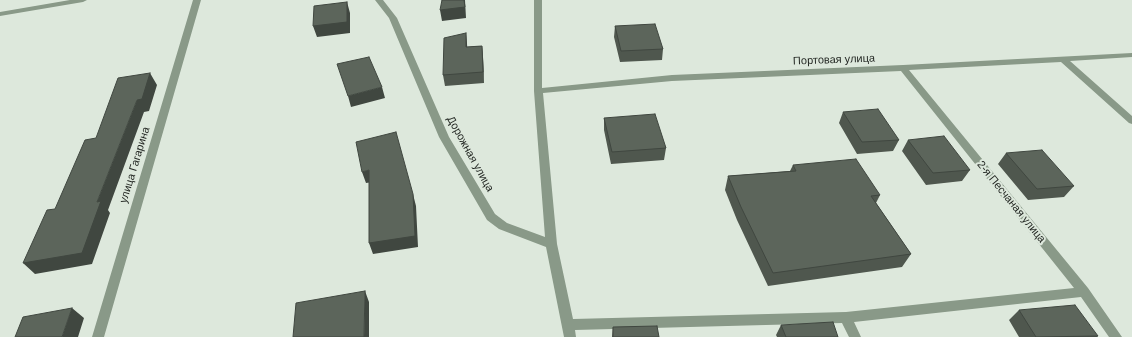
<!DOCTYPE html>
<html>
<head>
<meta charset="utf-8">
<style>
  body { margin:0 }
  canvas { display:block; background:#dde8dc }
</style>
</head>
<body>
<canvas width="1132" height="337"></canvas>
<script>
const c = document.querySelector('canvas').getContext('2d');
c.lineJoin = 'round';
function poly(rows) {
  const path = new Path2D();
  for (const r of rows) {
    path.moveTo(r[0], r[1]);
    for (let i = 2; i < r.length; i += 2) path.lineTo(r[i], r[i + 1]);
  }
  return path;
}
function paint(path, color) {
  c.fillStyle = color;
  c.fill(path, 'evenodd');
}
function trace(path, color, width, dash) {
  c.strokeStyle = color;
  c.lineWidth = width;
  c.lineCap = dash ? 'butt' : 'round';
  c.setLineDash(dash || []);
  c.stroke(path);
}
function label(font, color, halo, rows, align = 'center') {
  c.font = font + ' Helvetica,sans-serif';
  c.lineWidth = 4;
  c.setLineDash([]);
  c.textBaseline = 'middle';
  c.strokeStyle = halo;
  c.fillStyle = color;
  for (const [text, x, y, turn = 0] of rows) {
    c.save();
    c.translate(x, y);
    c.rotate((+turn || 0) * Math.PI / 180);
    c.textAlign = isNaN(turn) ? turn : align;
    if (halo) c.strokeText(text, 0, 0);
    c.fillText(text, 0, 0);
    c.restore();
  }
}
const minor = poly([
  [70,0,87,0,83,2,0,16,0,12,70,0],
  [193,0,201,0,104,337,92,337,193,0],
  [375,0,383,0,397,18,449,137,495,214,507,223,545,237,534,91,534,0,542,0,542,88,672,75,903,65,1132,53,1132,57,1070,61,1132,116,1132,124,1129,123,1061,62,909,70,1088,288,1122,337,1109,337,1081,297,854,322,861,337,849,337,842,323,575,330,576,337,564,337,546,247,499,229,487,220,439,137,389,18,375,0],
  [901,71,1074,288,846,312,573,319,557,244,543,93,672,81,901,71]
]);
const wall = poly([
  [615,26,663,49,662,60,620,62,614,37],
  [466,33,467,47,482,46,483,57,484,83,445,86,443,75],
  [843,112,899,140,893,151,857,154,839,123],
  [604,118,666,148,664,160,611,164,604,130],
  [908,140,970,170,962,181,926,185,902,151],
  [1006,153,1074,186,1064,197,1028,200,998,164],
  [793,165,880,195,876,203,911,254,902,267,768,286,737,220,725,190,728,176,790,171],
  [1019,310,1098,336,1097,337,1019,337,1009,320],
  [781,325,838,337,777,337,776,335],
  [613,327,659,337,612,337]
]);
const shadedWall = poly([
  [464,0,465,0,466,18,442,21,440,10],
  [347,2,350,13,350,33,317,37,313,26],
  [466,33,467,44,468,58,466,47],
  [482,46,483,57,484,83,483,72],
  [150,73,157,85,149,111,144,112,108,210,110,213,92,264,35,274,23,263,97,202,137,100],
  [382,87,385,98,351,107,348,96],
  [369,170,373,182,366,183,362,172],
  [413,194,416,206,418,247,373,254,369,243],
  [365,291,369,302,369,337,364,337],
  [72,308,84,318,78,337,62,337]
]);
const building = poly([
  [442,0,464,0,465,7,440,10,442,0],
  [347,2,347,22,313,26,314,6,347,2],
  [655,24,663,49,621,51,615,26,655,24],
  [466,33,466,47,482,46,483,72,443,75,444,38,466,33],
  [369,57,382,87,348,96,337,64,369,57],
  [150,73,142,99,137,100,97,202,101,201,82,253,23,263,47,210,55,209,85,140,96,138,118,78,150,73],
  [878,109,899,140,862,142,843,112,878,109],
  [655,114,666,148,612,152,604,118,655,114],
  [396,132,413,194,415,236,369,243,369,170,362,172,356,142,396,132],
  [944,136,970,170,933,173,908,140,944,136],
  [1042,150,1074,186,1037,189,1006,153,1042,150],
  [856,159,880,195,871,196,911,254,773,273,741,207,728,176,796,171,793,165,856,159],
  [365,291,364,337,293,337,296,303,365,291],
  [1075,305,1098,336,1036,337,1019,310,1075,305],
  [72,308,62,337,15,337,23,317,72,308],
  [833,322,838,337,786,337,781,325,833,322],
  [657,326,659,337,613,337,613,327,657,326]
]);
const streetNames = [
  ["Портовая улица",834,60,-2],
  ["Дорожная улица",470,154,61],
  ["улица Гагарина",135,165,-73],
  ["2-я Песчаная улица",1011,202,51]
];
paint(minor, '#899988');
paint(wall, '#4f574e');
paint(shadedWall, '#404740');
paint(building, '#5c655b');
trace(building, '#404740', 1);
label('11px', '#1f231f', '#dde8dc', streetNames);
</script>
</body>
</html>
